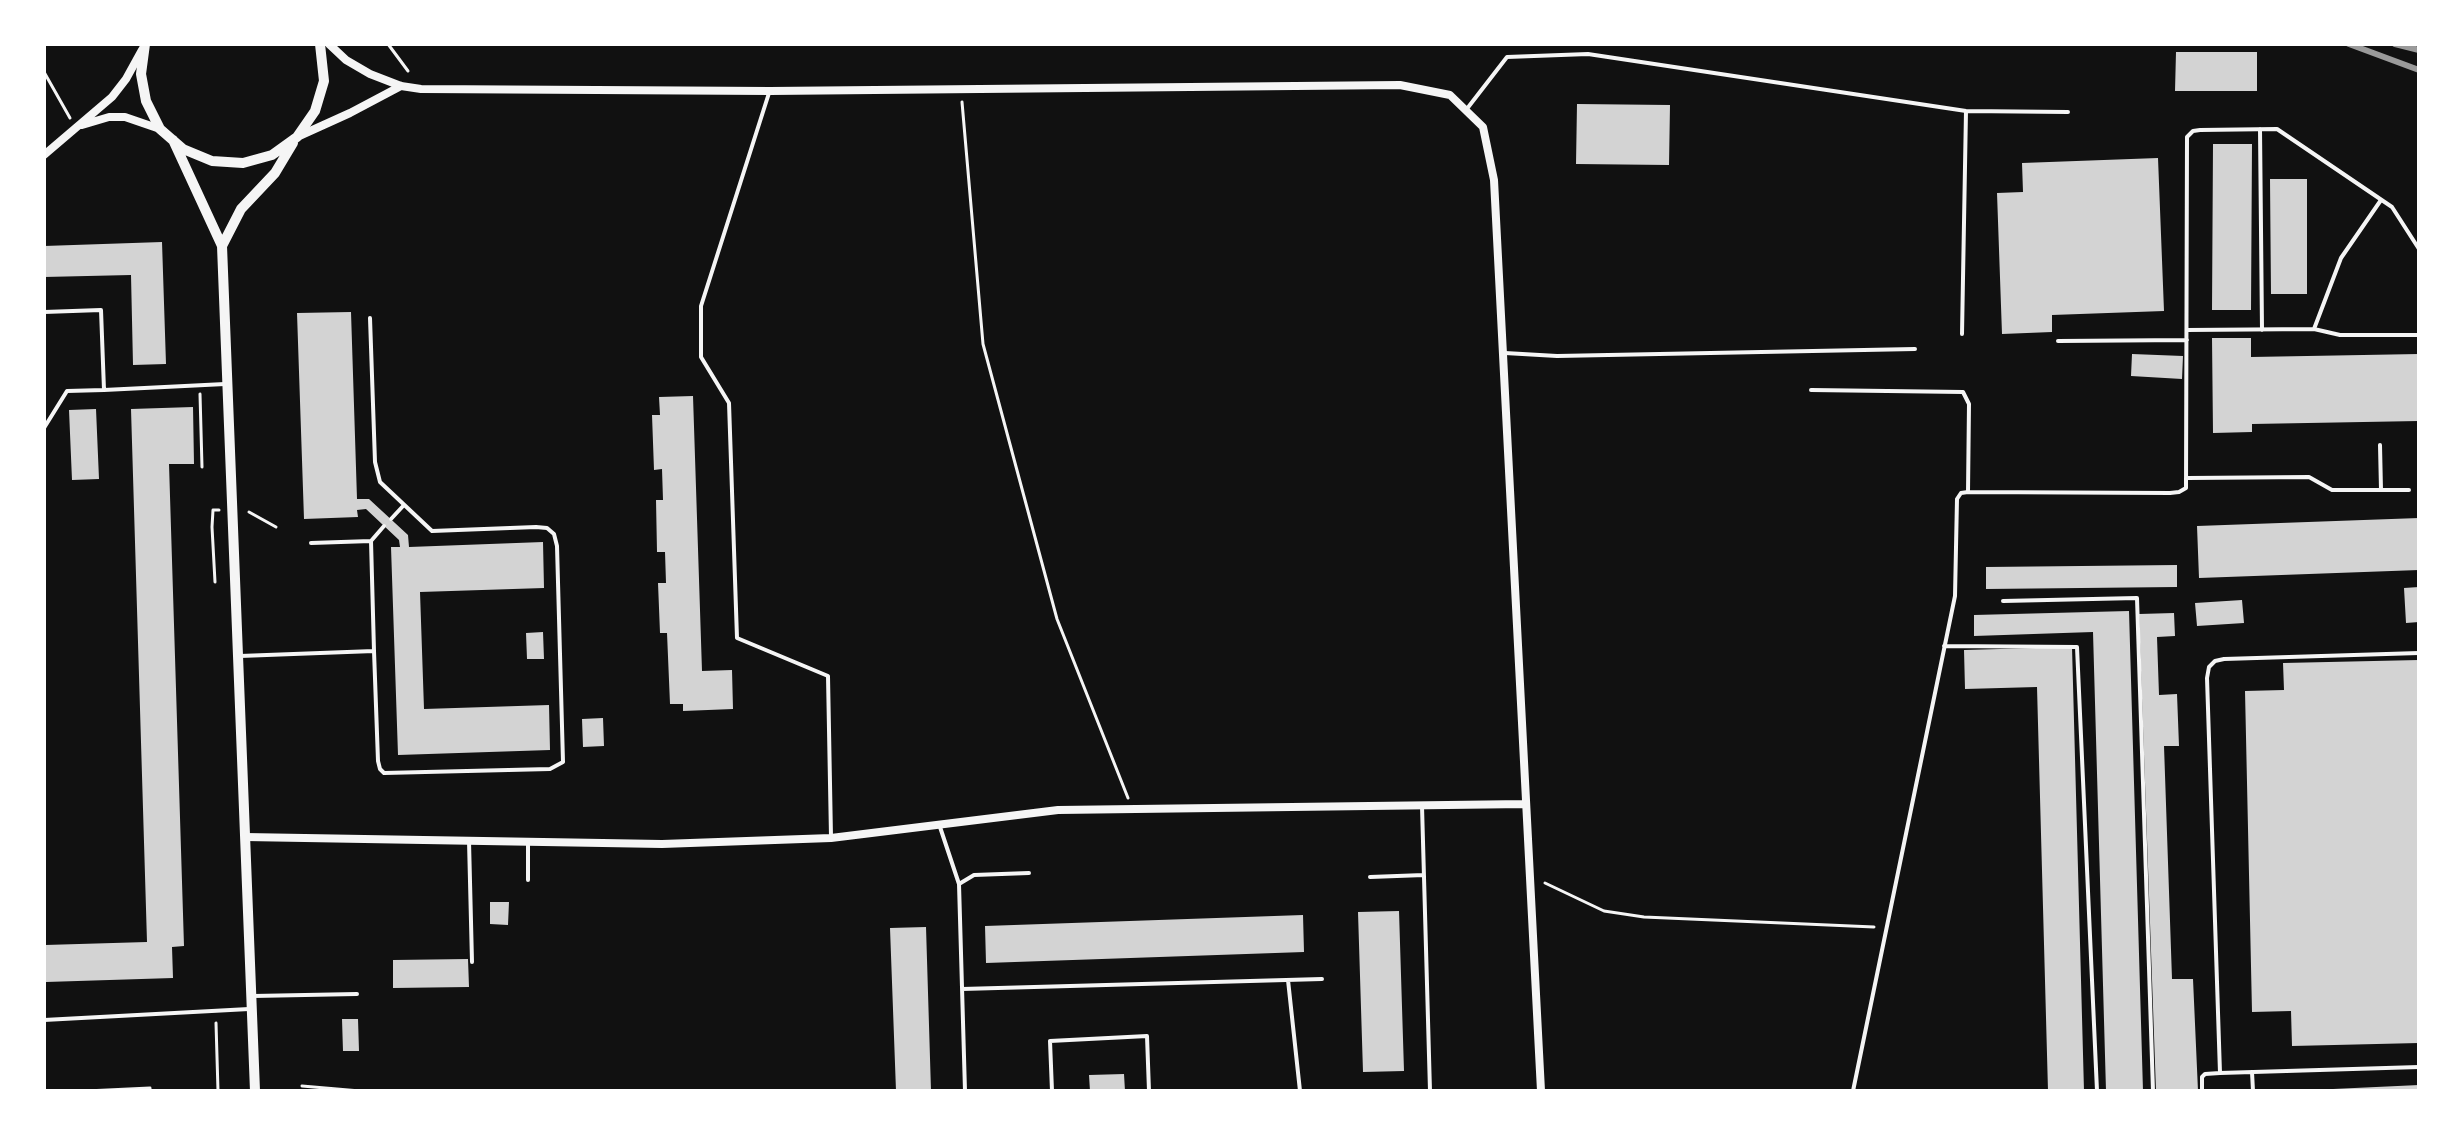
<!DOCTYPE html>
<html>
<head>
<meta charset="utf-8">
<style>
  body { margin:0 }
  #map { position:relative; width:2463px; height:1135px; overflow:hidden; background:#111; font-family:"Noto Sans",sans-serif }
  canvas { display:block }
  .frame { position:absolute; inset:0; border:46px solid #fff; pointer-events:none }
</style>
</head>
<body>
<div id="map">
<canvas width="2463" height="1135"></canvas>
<div class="frame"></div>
</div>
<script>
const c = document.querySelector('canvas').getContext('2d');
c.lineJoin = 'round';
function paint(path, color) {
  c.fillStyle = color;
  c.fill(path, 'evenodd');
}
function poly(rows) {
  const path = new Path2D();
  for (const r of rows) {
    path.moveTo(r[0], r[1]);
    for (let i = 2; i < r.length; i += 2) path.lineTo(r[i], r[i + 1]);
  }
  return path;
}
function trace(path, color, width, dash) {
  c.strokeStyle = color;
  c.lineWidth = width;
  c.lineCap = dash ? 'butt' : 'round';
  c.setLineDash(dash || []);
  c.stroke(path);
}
const building = poly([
  [2176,52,2257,52,2257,91,2175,91],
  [1577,104,1670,105,1669,165,1576,164],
  [2213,144,2252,144,2251,310,2212,310],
  [2158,158,2164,311,2052,315,2052,332,2002,334,1997,193,2023,192,2022,163],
  [2270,179,2307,179,2307,294,2271,294],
  [162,242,166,364,133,365,131,275,44,277,44,246],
  [351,312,357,499,369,499,408,535,409,547,543,542,544,588,420,592,424,709,549,705,550,750,398,755,391,547,400,547,399,540,366,509,357,510,358,517,304,519,297,313],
  [2212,338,2251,338,2251,357,2419,354,2419,421,2252,424,2252,432,2213,433],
  [2132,354,2183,356,2182,379,2131,376],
  [693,396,702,671,732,670,733,709,683,711,683,704,670,704,667,633,660,633,658,583,666,583,665,552,657,552,656,500,663,500,662,469,654,470,652,415,660,415,659,397],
  [193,407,194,464,169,464,184,946,172,947,173,978,46,982,45,945,147,942,131,409],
  [96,409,99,479,72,480,69,410],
  [2419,518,2419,570,2199,578,2197,526],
  [2177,565,2177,587,1986,589,1986,567],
  [2419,587,2419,622,2406,623,2404,588],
  [2242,600,2244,623,2197,626,2195,603],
  [2129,611,2143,1091,2106,1091,2093,632,1974,636,1974,615],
  [2174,613,2175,636,2157,637,2159,695,2177,694,2179,746,2164,746,2172,979,2193,979,2198,1091,2156,1091,2139,614],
  [543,632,544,659,527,659,526,633],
  [2072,647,2084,1091,2048,1091,2037,687,1965,689,1964,650],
  [2419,660,2419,1043,2292,1046,2291,1011,2252,1012,2245,691,2284,690,2283,663],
  [603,718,604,746,583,747,582,719],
  [490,902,509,902,508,925,490,924],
  [1399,911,1404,1071,1363,1072,1358,912],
  [1303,915,1304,952,986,963,985,926],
  [926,927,931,1091,896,1091,890,928],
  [468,959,469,987,393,988,393,960],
  [342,1019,358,1019,359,1051,343,1051],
  [1124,1074,1125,1091,1090,1091,1089,1075],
  [2419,1085,2419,1091,2333,1091,2333,1089]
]);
const path = poly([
  [388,44,408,71],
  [44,72,70,118],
  [962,102,983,344,1057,619,1128,798],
  [200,394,202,467],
  [249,512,276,527],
  [215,582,212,527,213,510,219,510],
  [1545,883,1604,911,1644,917,1874,927],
  [216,1023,218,1091],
  [302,1086,360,1091],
  [86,1091,150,1088,150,1091]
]);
const service = poly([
  [769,93,701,306,701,357,729,403,737,638,828,676,831,837],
  [1466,110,1507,57,1588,54,1966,111,2068,112],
  [2260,129,2262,330],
  [44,312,101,310,104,390,225,384],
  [370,318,375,462,380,482,432,531,536,527,547,528,554,534,557,546,563,762,550,769,384,773,380,769,378,761,374,651],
  [2314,329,2341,258,2381,200],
  [2187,330,2314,329,2340,335,2419,335],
  [1962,334,1966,111],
  [2058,341,2187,340],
  [1505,353,1557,356,1915,349],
  [1811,390,1963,392,1969,404,1968,492],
  [44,428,67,391,104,390],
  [2380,445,2381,490],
  [2188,478,2309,477,2332,490,2409,490],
  [391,519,404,505],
  [311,543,371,541],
  [2003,601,2137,598,2153,1091],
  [1944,646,2077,647,2097,1091],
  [2419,653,2224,659,2215,661,2209,667,2207,678,2220,1073,2419,1067],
  [240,656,374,651,371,541,384,526],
  [1422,806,1430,1091],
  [940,827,959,884,965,1091],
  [469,841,472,962],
  [528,842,528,880],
  [1370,877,1424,875],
  [959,884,974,875,1029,873],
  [1288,980,1300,1091],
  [962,989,1322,979],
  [253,996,357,994],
  [44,1020,249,1009],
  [2252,1072,2253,1091],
  [1052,1091,1050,1041,1147,1036,1149,1091],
  [1853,1091,1955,596,1957,499,1961,493,1968,492,2170,493,2179,492,2186,488,2187,137,2193,131,2200,130,2277,129,2392,207,2419,249],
  [2202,1091,2202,1077,2205,1074,2220,1073]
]);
const minor = poly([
  [329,44,346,60,370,74,401,86,421,89,770,91,1400,85,1450,95,1483,127,1494,180,1541,1091],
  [82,125,109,117,125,117,160,129],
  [297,137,350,113,401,86],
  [44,155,112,97,126,79,142,50],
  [245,837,662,844,831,838,1058,810,1525,804]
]);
const tertiary = poly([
  [145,44,141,74,146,101,160,129,183,149,212,161,243,163,272,155,297,137,315,111,324,81,320,44],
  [173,140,222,246,255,1091],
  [222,246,241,209,275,173,293,143]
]);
const rail = poly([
  [2349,44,2419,70],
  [2395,44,2419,50]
]);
paint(building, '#d3d3d3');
trace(path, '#f5f5f5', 3);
trace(service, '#f5f5f5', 4);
trace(minor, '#f5f5f5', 8);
trace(tertiary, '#f5f5f5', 10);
trace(rail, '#9a9a9a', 6);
</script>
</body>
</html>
